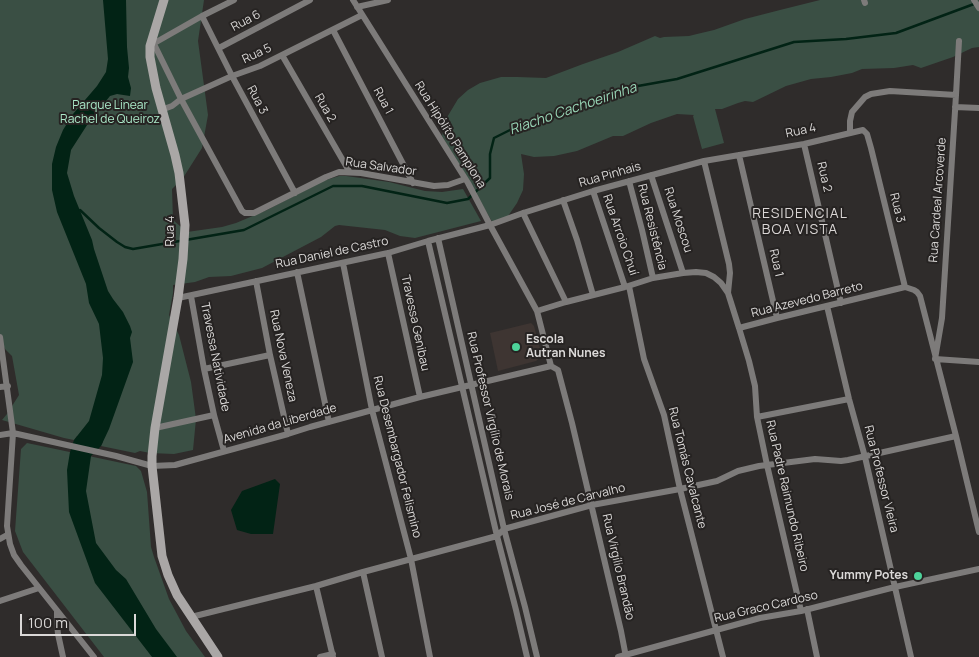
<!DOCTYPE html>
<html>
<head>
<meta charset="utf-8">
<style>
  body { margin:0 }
  #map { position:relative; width:979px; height:657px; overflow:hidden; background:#2f2c2b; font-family:Manrope,sans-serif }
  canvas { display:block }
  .scale { position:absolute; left:20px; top:614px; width:116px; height:22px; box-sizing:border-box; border:2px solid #dbd9d8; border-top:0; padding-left:6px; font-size:15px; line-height:18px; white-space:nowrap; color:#dbd9d8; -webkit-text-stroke:4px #262322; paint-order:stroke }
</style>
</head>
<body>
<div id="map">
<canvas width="979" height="657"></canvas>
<div class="scale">100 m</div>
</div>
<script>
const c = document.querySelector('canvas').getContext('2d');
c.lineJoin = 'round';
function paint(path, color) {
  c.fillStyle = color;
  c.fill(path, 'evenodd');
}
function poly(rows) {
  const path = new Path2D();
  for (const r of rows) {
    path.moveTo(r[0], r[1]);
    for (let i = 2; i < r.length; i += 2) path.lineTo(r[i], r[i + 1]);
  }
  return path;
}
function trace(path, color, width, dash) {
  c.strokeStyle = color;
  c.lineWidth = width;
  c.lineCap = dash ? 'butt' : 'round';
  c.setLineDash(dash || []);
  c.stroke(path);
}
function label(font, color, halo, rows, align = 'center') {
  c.font = font + ' Manrope,sans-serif';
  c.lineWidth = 4;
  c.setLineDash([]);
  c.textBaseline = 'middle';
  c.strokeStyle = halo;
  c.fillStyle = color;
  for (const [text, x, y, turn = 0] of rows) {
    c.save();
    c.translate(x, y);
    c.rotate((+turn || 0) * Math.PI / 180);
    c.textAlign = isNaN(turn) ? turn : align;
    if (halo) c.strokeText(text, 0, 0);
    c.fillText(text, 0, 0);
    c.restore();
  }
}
const built = poly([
  [531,323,534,326,542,356,536,361,498,371,490,333]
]);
const green = poly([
  [0,0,204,0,198,41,208,115,202,148,183,178,172,189,173,220,187,232,222,227,236,223,267,210,323,181,339,176,346,176,389,182,425,191,442,192,463,189,481,221,415,238,400,236,385,230,339,225,335,226,321,237,262,268,231,276,209,277,195,282,173,285,173,293,169,315,179,335,191,382,196,419,193,450,174,454,150,453,140,451,135,453,101,446,103,442,77,436,74,440,64,438,2,420,7,414,19,395,12,356,5,349,0,339],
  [820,0,979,0,979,47,972,48,953,57,921,68,913,65,894,68,862,69,852,73,831,77,811,79,786,86,753,102,745,101,738,103,722,109,715,109,724,143,702,149,693,116,694,115,677,114,651,123,623,136,613,136,577,151,554,156,534,157,521,154,524,174,523,190,517,203,506,219,494,225,442,136,446,119,458,99,468,90,480,83,501,77,517,77,546,78,583,64,618,52,655,36,660,38,664,37,689,36,697,34,714,30,745,19,780,10],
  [27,443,136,466,141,471,147,492,151,547,154,557,169,599,186,631,205,657,104,657,23,552,15,531,21,449]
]);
const water = poly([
  [103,0,126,0,127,47,129,68,128,77,131,88,130,96,117,94,110,96,89,122,71,150,67,173,74,196,92,240,94,249,108,291,113,299,123,312,130,326,132,332,130,338,133,362,109,429,101,446,91,456,86,491,96,543,116,570,126,579,156,629,177,657,152,657,95,583,69,512,67,470,70,452,74,440,89,421,102,375,103,358,99,324,89,303,86,284,57,212,52,190,52,164,56,147,63,130,73,114,97,86,106,72,108,59],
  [275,479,280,484,273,534,251,534,237,530,231,510,242,491]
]);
const stream = poly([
  [80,210,99,228,117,242,125,247,133,249,244,230,333,186,362,186,447,203,468,199,490,178,490,154,494,138,512,129,552,117,638,86,677,79,794,42,846,39,896,33,974,4]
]);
const street = poly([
  [353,0,468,183,490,225,537,311,551,366,558,370,572,423,621,631,626,657],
  [864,0,865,3],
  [974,0,979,8],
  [357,7,388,0],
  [202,16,232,76,295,193],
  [333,30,413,183],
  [959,41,956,95,942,318,935,359,979,362],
  [154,44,181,99,242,211,245,213,254,213,326,177,339,172,361,173,434,186,448,185,465,179],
  [151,45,202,16,234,0],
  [219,48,310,0],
  [282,55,349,171],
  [955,107,979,108],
  [161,110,172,106,181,99,232,76,260,66,362,15],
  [850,133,850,121,852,112,865,97,871,94,890,91,956,95],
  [804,144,841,303],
  [739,155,777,318],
  [704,161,729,264,730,273,728,293],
  [651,175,683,273],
  [629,181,642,230,653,278],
  [593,191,625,287],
  [563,200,577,240,593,295],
  [523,213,566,302],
  [438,238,504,529,525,607,537,657],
  [428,241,497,536,516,610,527,657],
  [388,253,420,397],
  [343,263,372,410,411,559,430,657],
  [297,272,329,422],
  [256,281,270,355,288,434],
  [629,286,644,359,664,415,680,489,723,657],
  [191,296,204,369,214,415,224,451],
  [178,298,388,253,428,241,490,225,523,213,593,191,704,161,804,144,863,130,867,134,871,148,905,287],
  [827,306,849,399,865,457,911,657],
  [537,311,566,302,625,287,653,278,683,273,696,272,706,273,714,277,721,283,728,293,739,328,777,318,905,287,914,290,917,292,920,296,956,436,979,532],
  [739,328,749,361,755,386,757,417,767,465,801,611],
  [0,337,13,433,7,526,10,544,14,555,21,565,94,657],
  [204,369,270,355],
  [0,387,8,386],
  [757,417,849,399],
  [155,428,214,415],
  [0,435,13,433,116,456,152,466,175,465,288,434,310,427,420,397,551,366],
  [0,539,7,535],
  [363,572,382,657],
  [316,586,333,657],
  [0,601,39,588],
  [807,609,817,657],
  [57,612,57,624,58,634,63,657],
  [191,617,316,586,363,572,497,536,504,529,592,505,680,489,717,481,738,471,759,466,815,459,841,461,848,460,956,436],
  [320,657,333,654],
  [618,657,760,618,801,611,895,587,979,569]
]);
const secondary = poly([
  [164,0,150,46,150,57,156,88,175,155,179,173,185,225,183,259,178,298,155,428,152,456,152,466,162,556,168,575,177,595,218,657]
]);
const markers = [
  [516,347,5,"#4dd39a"],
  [918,576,5,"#4dd39a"]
];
const streetNames = [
  ["Rua 6",246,21,-28],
  ["Rua 5",257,54,-25],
  ["Rua 3",257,100,62],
  ["Rua 1",383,101,62],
  ["Rua 2",325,108,60],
  ["Rua 4",801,131,-12],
  ["Rua Hipólito Pamplona",450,135,58],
  ["Rua Salvador",381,167,8],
  ["Rua Pinhais",610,175,-16],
  ["Rua 2",824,177,77],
  ["Rua Cardeal Arcoverde",938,200,-86],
  ["Rua 3",897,208,76],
  ["Rua Moscou",678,220,72],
  ["Rua Resistência",652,227,76],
  ["Rua 4",171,231,-90],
  ["Rua Arroio Chuí",620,235,71],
  ["Rua Daniel de Castro",332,253,-12],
  ["Rua 1",776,263,77],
  ["Rua Azevedo Barreto",807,300,-14],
  ["Travessa Genibau",415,323,78],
  ["Rua Nova Veneza",283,356,78],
  ["Travessa Natividade",215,357,79],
  ["Rua Professor Virgílio de Morais",490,416,77],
  ["Avenida da Liberdade",280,424,-16],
  ["Rua Desembargador Felismino",397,457,76],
  ["Rua Tomás Cavalcante",687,468,76],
  ["Rua Professor Vieira",881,479,76],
  ["Rua Padre Raimundo Ribeiro",787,496,77],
  ["Rua José de Carvalho",568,502,-14],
  ["Rua Virgílio Brandão",618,567,77],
  ["Rua Graco Cardoso",766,607,-13]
];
const parkNames = [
  ["Parque Linear",110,106],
  ["Rachel de Queiroz",110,120]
];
const poiNames = [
  ["Escola",526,340],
  ["Autran Nunes",526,354],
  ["Yummy Potes",908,576,"right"]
];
const waterNames = [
  ["Riacho Cachoeirinha",573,109,-19]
];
const neighbourhoodNames = [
  ["RESIDENCIAL",800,214],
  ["BOA VISTA",800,230]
];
paint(built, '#3e3532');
paint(green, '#3a4f44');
paint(water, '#022315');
trace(stream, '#022315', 2.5);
trace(street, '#7d7b7a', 6);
trace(secondary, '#aaa7a6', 9);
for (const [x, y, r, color] of markers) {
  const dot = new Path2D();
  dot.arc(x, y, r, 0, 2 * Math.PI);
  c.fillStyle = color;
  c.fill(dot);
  trace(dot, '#262322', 2);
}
label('12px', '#dbd9d8', '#262322', streetNames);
label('12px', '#aae8c8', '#262322', parkNames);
label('bold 12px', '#dbd9d8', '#262322', poiNames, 'left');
label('italic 14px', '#98d5b6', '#262322', waterNames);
c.letterSpacing = '1px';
label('14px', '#dad6d5', '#262322', neighbourhoodNames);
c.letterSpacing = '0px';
</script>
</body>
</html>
